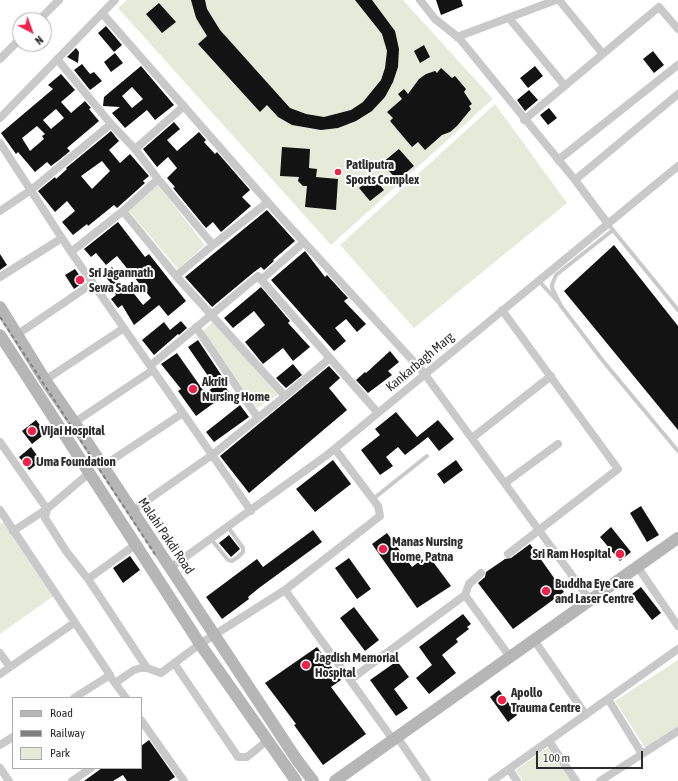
<!DOCTYPE html>
<html>
<head>
<meta charset="utf-8">
<style>
  body { margin:0 }
  #map { position:relative; width:678px; height:781px; overflow:hidden; background:#fff; font-family:"Asap Condensed",sans-serif }
  canvas { display:block }
  .legend { position:absolute; left:12px; top:697px; width:130px; height:72px; box-sizing:border-box; background:#fff; border:1px solid #ababab; margin:0; padding:5px 7px; list-style:none; font-size:12px; color:#2c2c2c }
  .legend li { display:flex; align-items:center; gap:8px; height:20px }
  .legend b { width:20px; border:1px solid #ababab }
  .north { position:absolute; left:12px; top:12px; width:40px; height:40px; box-sizing:border-box; background:#fff; border:1px solid #ababab; border-radius:50%; rotate:139deg; font-size:11px; font-weight:700; line-height:16px; text-align:center; color:#2c2c2c }
  .north::after { content:''; display:block; margin:auto; width:14px; height:18px; background:#ef224a; clip-path:polygon(50% 0,100% 100%,50% 72%,0 100%) }
  .scale { position:absolute; left:536px; top:751px; width:107px; height:18px; box-sizing:border-box; border:2px solid #2c2c2c; border-top:0; padding-left:5px; font-size:12px; line-height:14px; white-space:nowrap; color:#2c2c2c; -webkit-text-stroke:3px #fff; paint-order:stroke }
</style>
</head>
<body>
<div id="map">
<canvas width="678" height="781"></canvas>
<ul class="legend">
<li><b style="height:5px;background:#b6b6b6"></b>Road</li>
<li><b style="height:5px;background:#818181"></b>Railway</li>
<li><b style="height:11px;background:#e5ebd8"></b>Park</li>
</ul>
<div class="north">N</div>
<div class="scale">100 m</div>
</div>
<script>
const c = document.querySelector('canvas').getContext('2d');
c.lineJoin = 'round';
function paint(path, color) {
  c.fillStyle = color;
  c.fill(path, 'evenodd');
}
function poly(rows) {
  const path = new Path2D();
  for (const r of rows) {
    path.moveTo(r[0], r[1]);
    for (let i = 2; i < r.length; i += 2) path.lineTo(r[i], r[i + 1]);
  }
  return path;
}
function trace(path, color, width, dash) {
  c.strokeStyle = color;
  c.lineWidth = width;
  c.lineCap = dash ? 'butt' : 'round';
  c.setLineDash(dash || []);
  c.stroke(path);
}
function label(font, color, halo, rows, align = 'center') {
  c.font = font + ' "Asap Condensed",sans-serif';
  c.lineWidth = 4;
  c.setLineDash([]);
  c.textBaseline = 'middle';
  c.strokeStyle = halo;
  c.fillStyle = color;
  for (const [text, x, y, turn = 0] of rows) {
    c.save();
    c.translate(x, y);
    c.rotate((+turn || 0) * Math.PI / 180);
    c.textAlign = isNaN(turn) ? turn : align;
    if (halo) c.strokeText(text, 0, 0);
    c.fillText(text, 0, 0);
    c.restore();
  }
}
const green = poly([
  [127,0,403,0,493,99,331,245,118,8],
  [495,104,567,203,414,328,340,245],
  [157,184,205,245,178,269,128,210],
  [214,321,278,395,257,408,203,331],
  [6,520,55,595,0,634,0,524],
  [678,660,678,727,646,749,615,701],
  [549,747,572,781,523,781,516,770]
]);
const building = poly([
  [191,0,205,0,207,9,220,30,290,108,306,114,324,117,351,110,363,102,381,80,385,68,387,51,382,34,355,0,372,0,395,31,399,49,398,67,393,82,385,97,372,111,356,121,338,128,321,130,292,125,278,117,267,105,260,112,198,44,207,36,196,18],
  [436,0,461,0,463,6,441,15],
  [159,3,176,22,162,33,146,14],
  [106,26,122,45,114,52,98,33],
  [424,45,430,57,420,63,414,51],
  [76,48,79,52,78,63,67,57],
  [653,51,664,65,654,73,643,59],
  [115,53,123,63,111,72,104,62],
  [82,64,90,74,94,72,102,81,90,90,74,70],
  [141,66,174,105,155,120,147,110,125,128,112,113,120,107,103,106,104,97],
  [132,87,143,99,132,108,122,96],
  [535,66,543,76,528,88,520,78],
  [441,68,452,78,455,76,466,89,464,92,472,104,469,106,471,109,457,126,450,132,442,135,425,150,418,142,412,147,390,121,393,118,387,112,402,99,398,94,404,89,408,94,419,79,426,74,435,71,437,73],
  [61,74,75,90,61,102,71,113,85,101,91,108,89,109,99,121,67,148,70,151,59,160,51,166,47,162,35,172,18,152,16,154,1,133,53,89,48,85],
  [56,109,64,118,51,129,43,120],
  [37,126,45,134,42,136,44,139,30,151,22,138],
  [529,90,538,100,525,111,517,100],
  [549,108,557,118,548,125,540,115],
  [174,122,180,129,167,140,177,151,199,132,206,140,204,142,215,154,217,152,250,190,242,197,251,206,221,232,213,222,206,228,173,188,175,187,167,178,177,168,168,157,157,167,143,149],
  [111,131,119,141,109,150,120,163,130,154,149,176,143,181,145,183,117,208,114,205,88,226,87,224,73,235,62,222,75,211,67,201,55,212,38,191,55,177,56,179,67,169,66,168],
  [102,161,110,171,92,189,81,176],
  [282,147,310,149,309,168,317,169,316,177,338,179,336,210,305,207,307,186,303,186,298,181,299,177,280,176],
  [399,149,414,166,397,180,382,163],
  [373,177,384,190,370,201,359,188],
  [267,210,295,241,273,260,274,261,264,270,261,267,254,272,212,307,185,277],
  [118,222,145,257,149,254,186,301,168,316,159,305,134,325,122,305,118,308,111,299,116,295,112,290,115,288,103,274,112,267,119,276,117,278,129,293,131,290,143,305,151,298,117,256,106,265,96,253,91,257,84,249],
  [614,245,678,326,678,430,564,291],
  [305,251,325,277,327,275,348,298,344,301,366,324,357,332,346,319,335,328,346,341,334,351,271,280],
  [0,254,7,265,0,270],
  [75,269,84,282,74,289,65,275],
  [261,287,290,321,288,323,310,347,293,361,283,348,263,364,245,342,265,325,254,311,233,328,224,318],
  [181,321,187,328,179,335,178,334,154,355,142,340,164,322,170,330],
  [198,340,222,376,219,378,229,392,196,416,178,391,181,389,161,364,177,353,205,393,215,386,188,347],
  [390,351,399,362,388,371,392,375,368,393,356,380,365,372,366,373],
  [293,364,302,375,286,388,276,378],
  [329,366,340,378,329,388,347,410,249,493,220,456],
  [240,405,249,417,214,442,206,432],
  [396,412,417,437,438,420,454,439,439,451,428,437,405,455,398,447,386,457,393,466,380,475,361,450,380,435,375,429],
  [36,420,46,433,32,444,22,431],
  [31,447,41,461,29,470,19,457],
  [333,460,351,484,315,512,296,489],
  [456,460,463,470,444,484,437,474],
  [641,506,659,535,647,542,630,513],
  [611,527,631,552,620,561,600,537],
  [313,530,322,542,259,588,248,597,249,599,222,619,206,597,257,559,263,567],
  [387,533,412,567,428,555,451,586,417,608,372,544],
  [229,535,240,549,231,557,219,543],
  [530,544,564,592,513,629,478,583,485,577,486,572,505,559,511,558],
  [130,556,140,570,123,583,113,568],
  [349,558,371,589,357,599,335,568],
  [641,587,661,613,652,620,632,594],
  [354,607,379,640,365,651,340,618],
  [463,614,471,624,467,627,469,629,456,639,458,642,442,655,456,673,429,694,416,678,432,665,419,647],
  [317,647,341,680,331,687,366,734,323,765,294,725,296,724,265,683],
  [397,661,409,677,394,689,408,708,396,716,370,680],
  [499,690,517,715,508,722,490,697],
  [149,740,175,777,169,781,127,781,123,775,113,781,84,781,102,768,141,768,141,746]
]);
const lane = poly([
  [608,224,678,310],
  [613,230,556,275,552,285,552,288,561,306,603,361,678,451],
  [539,281,558,302],
  [373,499,427,456],
  [211,539,228,560,232,561,238,557,243,552,243,548,228,527]
]);
const street = poly([
  [420,0,435,19,459,38,575,180,608,224],
  [559,0,603,54],
  [102,13,280,216,424,373,590,600],
  [509,18,565,86],
  [39,20,59,0],
  [457,37,556,0],
  [0,59,20,39],
  [57,59,111,124,135,149,158,179,213,245,176,276,123,211,158,179],
  [0,118,115,0],
  [524,120,659,7,678,29],
  [0,143,71,252,251,511],
  [135,149,184,106],
  [558,160,678,65],
  [575,180,678,94],
  [0,211,31,190,111,124],
  [213,245,268,202],
  [71,252,123,211],
  [0,277,62,238],
  [261,280,304,242],
  [502,310,618,469,508,554],
  [196,327,258,418],
  [18,334,93,283],
  [150,366,258,276,378,413],
  [45,380,124,328],
  [285,396,330,358],
  [75,422,153,370],
  [472,438,551,376],
  [0,442,47,509,45,518,66,551,88,579,147,668],
  [103,466,183,413],
  [505,483,558,444],
  [0,510,110,675,74,698],
  [132,511,212,455,285,396,176,276],
  [13,531,47,509,88,474],
  [637,566,678,626],
  [170,568,327,455,678,166],
  [88,579,135,545],
  [285,590,394,741],
  [465,595,510,657],
  [534,640,586,715],
  [0,653,10,667],
  [174,663,238,757,247,757,268,740],
  [0,674,74,623],
  [112,679,126,698],
  [350,680,465,595,469,584,481,573],
  [115,683,134,670,141,668,147,668,161,673,200,644,285,590,380,516,378,506,335,449],
  [608,699,642,754],
  [141,720,184,781],
  [398,738,427,781],
  [549,741,576,781],
  [0,745,13,737],
  [0,768,9,781],
  [509,769,517,781],
  [72,781,91,768],
  [492,781,678,649],
  [600,781,678,731]
]);
const secondary = poly([
  [0,307,45,380,72,419,297,760,313,781],
  [0,335,200,644,296,781],
  [335,781,678,538]
]);
const rail = poly([
  [0,317,156,556]
]);
const markers = [
  [338,172,4,"#ef224a"],
  [80,280,5,"#ef224a"],
  [193,389,5,"#ef224a"],
  [32,431,5,"#ef224a"],
  [27,462,5,"#ef224a"],
  [383,549,5,"#ef224a"],
  [620,554,5,"#ef224a"],
  [546,591,5,"#ef224a"],
  [306,665,5,"#ef224a"],
  [502,700,5,"#ef224a"]
];
const poiNames = [
  ["Patliputra",346,165],
  ["Sports Complex",346,180],
  ["Sri Jagannath",89,273],
  ["Sewa Sadan",89,288],
  ["Akriti",202,382],
  ["Nursing Home",202,397],
  ["Vijai Hospital",41,431],
  ["Uma Foundation",36,462],
  ["Manas Nursing",392,542],
  ["Home, Patna",392,557],
  ["Sri Ram Hospital",611,554,"right"],
  ["Buddha Eye Care",555,584],
  ["and Laser Centre",555,599],
  ["Jagdish Memorial",315,658],
  ["Hospital",315,673],
  ["Apollo",511,693],
  ["Trauma Centre",511,708]
];
const streetNames = [
  ["Kankarbagh Marg",420,362,-40],
  ["Malahi Pakdi Road",166,536,56]
];
paint(green, '#e5ebd8');
paint(building, '#131313');
trace(lane, '#c9c9c9', 4);
trace(street, '#c9c9c9', 8);
trace(secondary, '#b6b6b6', 12);
trace(rail, '#818181', 2, [4, 3]);
for (const [x, y, r, color] of markers) {
  const dot = new Path2D();
  dot.arc(x, y, r, 0, 2 * Math.PI);
  c.fillStyle = color;
  c.fill(dot);
  trace(dot, '#fff', 1.5);
}
label('bold 13px', '#2c2c2c', '#fff', poiNames, 'left');
label('13px', '#2c2c2c', '#fff', streetNames);
</script>
</body>
</html>
